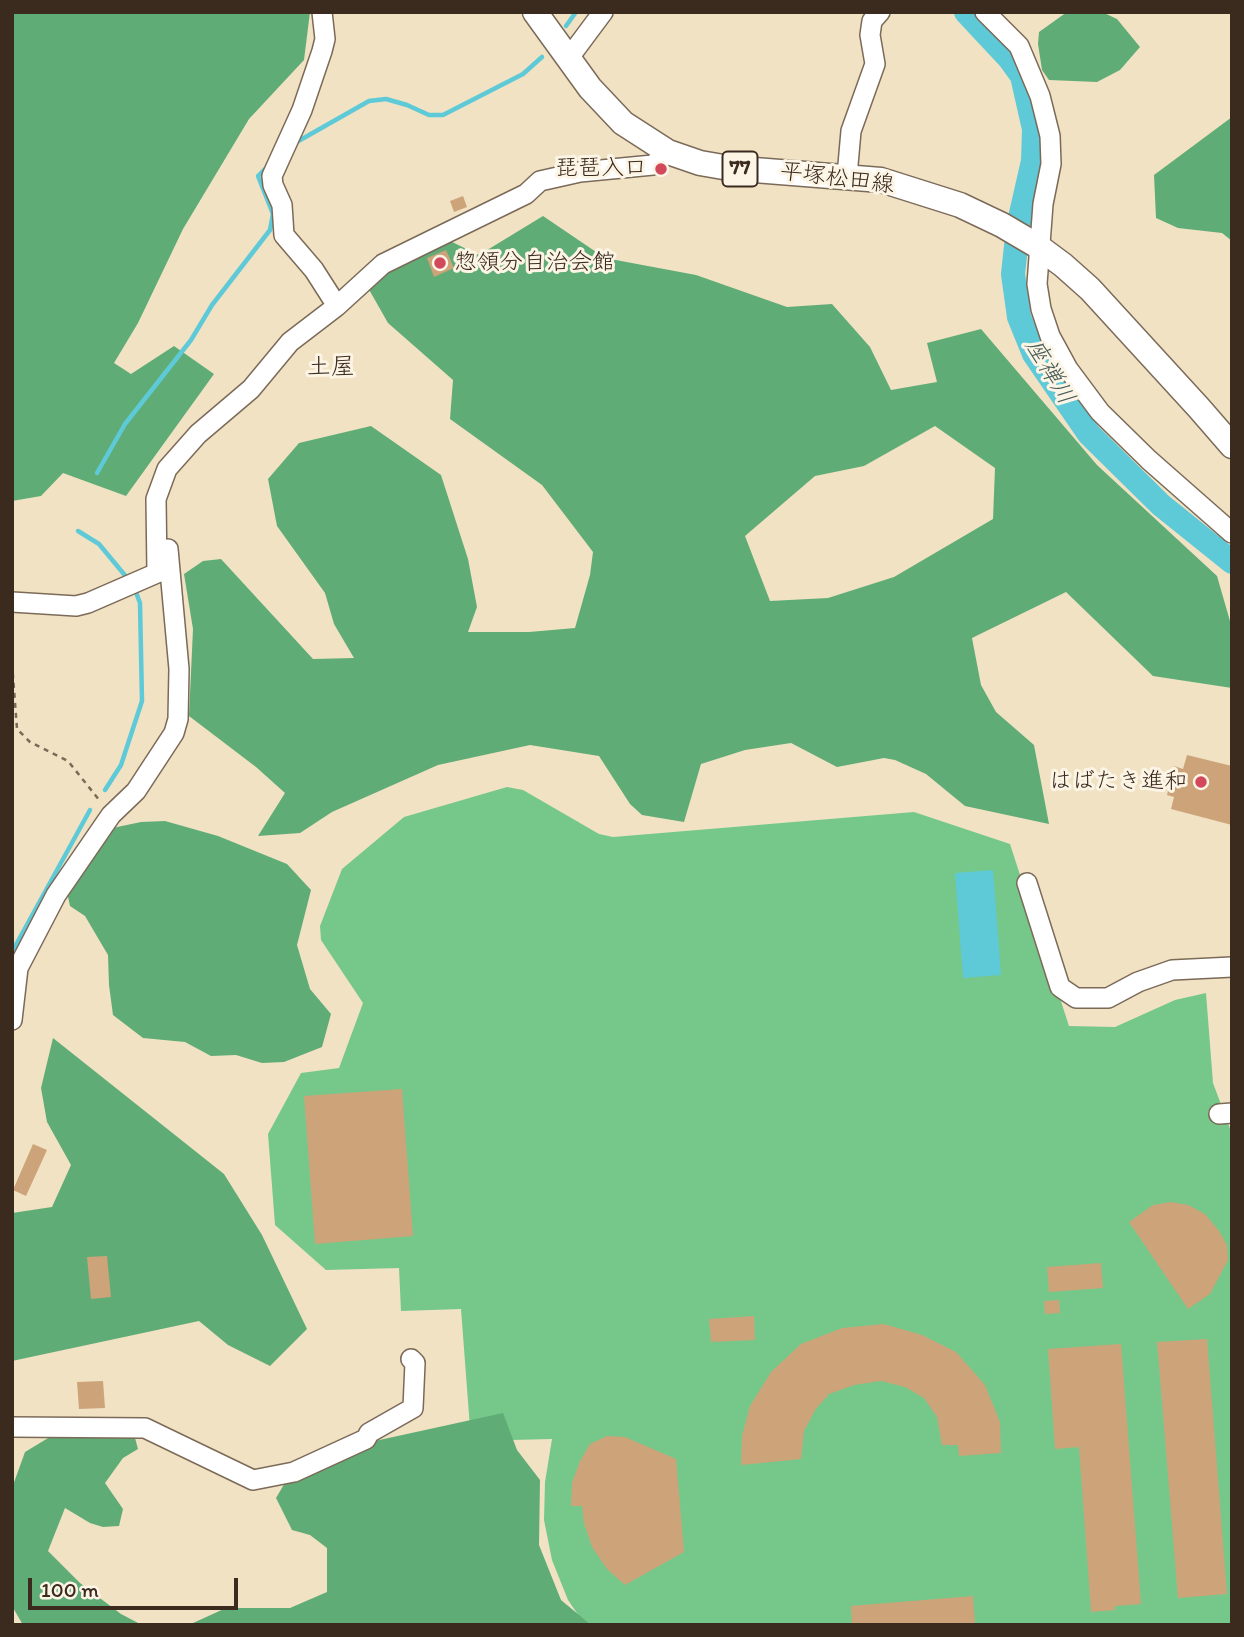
<!DOCTYPE html>
<html>
<head>
<meta charset="utf-8">
<style>
  body { margin:0 }
  #map { position:relative; width:1244px; height:1637px; overflow:hidden; background:#f1e2c4; font-family:Itim,sans-serif }
  canvas { display:block }
  .frame { position:absolute; inset:0; border:14px solid #3b2a1e; pointer-events:none }
  .scale { position:absolute; left:28px; top:1578px; width:210px; height:32px; box-sizing:border-box; border:4px solid #3b2a1e; border-top:0; padding-left:9px; font-size:21px; line-height:24px; white-space:nowrap; color:#3b2a1e; -webkit-text-stroke:5px #fcf5e5; paint-order:stroke }
</style>
</head>
<body>
<div id="map">
<canvas width="1244" height="1637"></canvas>
<div class="frame"></div>
<div class="scale">100 m</div>
</div>
<script>
const c = document.querySelector('canvas').getContext('2d');
c.lineJoin = 'round';
function paint(path, color) {
  c.fillStyle = color;
  c.fill(path, 'evenodd');
}
function poly(rows) {
  const path = new Path2D();
  for (const r of rows) {
    path.moveTo(r[0], r[1]);
    for (let i = 2; i < r.length; i += 2) path.lineTo(r[i], r[i + 1]);
  }
  return path;
}
function trace(path, color, width, dash) {
  c.strokeStyle = color;
  c.lineWidth = width;
  c.lineCap = dash ? 'butt' : 'round';
  c.setLineDash(dash || []);
  c.stroke(path);
}
function label(font, color, halo, rows, align = 'center') {
  c.font = font + ' Itim,"Klee One",sans-serif';
  c.lineWidth = 6;
  c.setLineDash([]);
  c.textBaseline = 'middle';
  c.strokeStyle = halo;
  c.fillStyle = color;
  for (const [text, x, y, turn = 0] of rows) {
    c.save();
    c.translate(x, y);
    c.rotate((+turn || 0) * Math.PI / 180);
    c.textAlign = isNaN(turn) ? turn : align;
    if (halo) c.strokeText(text, 0, 0);
    c.fillText(text, 0, 0);
    c.restore();
  }
}
const green = poly([
  [507,787,523,790,599,834,613,837,914,812,1010,844,1069,1026,1115,1027,1175,1000,1206,993,1213,1083,1232,1134,1232,1625,585,1625,568,1600,552,1560,544,1520,545,1482,552,1439,471,1441,461,1309,401,1311,399,1268,326,1270,275,1225,268,1134,301,1073,339,1068,363,1003,321,940,320,926,342,869,404,817]
]);
const forest = poly([
  [12,12,310,12,304,60,249,119,183,229,138,323,114,363,131,374,174,346,214,374,126,496,63,473,41,496,12,501],
  [1067,12,1102,12,1117,19,1140,47,1120,70,1097,82,1049,80,1042,70,1038,44,1039,32],
  [1232,117,1232,241,1222,233,1178,228,1156,218,1154,175],
  [543,216,605,258,696,275,787,307,832,304,870,347,891,390,937,382,927,343,981,329,1097,465,1217,576,1232,628,1232,688,1153,676,1066,592,972,638,981,685,996,712,1034,745,1049,824,965,806,926,774,895,760,884,758,837,767,791,743,745,750,701,764,684,822,642,815,630,804,599,756,530,745,438,765,332,812,300,833,258,836,285,793,256,767,189,716,193,629,184,574,203,561,221,559,313,659,354,658,334,624,325,593,277,526,268,479,299,443,371,426,441,475,468,559,477,607,468,632,529,632,575,628,590,575,593,552,542,485,450,419,453,380,388,323,363,279,450,241,479,255],
  [935,426,995,468,993,519,894,577,828,598,770,601,745,536,815,476,864,466],
  [165,821,218,836,287,864,311,890,297,945,310,989,331,1014,322,1047,284,1062,262,1063,236,1055,211,1056,185,1042,143,1038,113,1015,109,985,108,955,85,916,70,906,65,883,103,830,141,822],
  [53,1038,224,1174,262,1235,307,1329,270,1366,228,1345,199,1321,12,1361,12,1213,52,1207,71,1165,47,1122,41,1088],
  [503,1413,517,1450,540,1480,539,1545,561,1600,591,1625,179,1625,193,1623,226,1608,290,1608,327,1592,327,1548,310,1535,292,1530,276,1498,289,1476,361,1444],
  [63,1429,134,1434,138,1449,123,1458,105,1483,123,1509,119,1526,103,1527,90,1523,65,1508,48,1551,80,1583,121,1614,142,1625,23,1625,12,1606,12,1488,25,1452]
]);
const water = poly([
  [993,870,1001,975,963,978,955,873]
]);
const stream = poly([
  [566,26,576,12],
  [295,143,369,101,386,99,407,105,429,115,443,115,523,74,542,57],
  [97,473,125,424,191,340,212,305,270,230,273,214,258,176,267,167],
  [78,531,99,544,128,579],
  [105,790,121,765,142,701,140,603,134,587],
  [12,952,90,810]
]);
const river = poly([
  [966,12,1009,58,1022,76,1034,129,1033,161,1018,227,1013,274,1019,317,1034,354,1089,434,1161,505,1232,562]
]);
const building = poly([
  [463,196,467,207,454,212,450,201],
  [446,250,454,268,434,277,427,258],
  [1187,755,1232,766,1232,825,1171,809,1174,797,1167,795,1174,766,1183,769],
  [402,1089,413,1236,315,1244,304,1096],
  [33,1144,47,1150,26,1196,13,1190],
  [1171,1202,1188,1205,1205,1214,1219,1231,1227,1245,1228,1260,1210,1294,1188,1309,1129,1222,1153,1205],
  [107,1256,111,1297,91,1299,87,1257],
  [1101,1263,1103,1288,1049,1292,1047,1267],
  [1059,1300,1060,1313,1045,1314,1044,1301],
  [754,1316,755,1340,711,1342,709,1319],
  [884,1324,922,1335,956,1352,985,1385,1000,1422,1001,1453,959,1456,958,1445,942,1445,937,1417,924,1398,905,1387,881,1381,854,1385,829,1394,815,1410,804,1431,801,1459,741,1465,742,1436,750,1406,771,1372,801,1344,842,1328],
  [1207,1339,1227,1594,1178,1598,1157,1342],
  [1121,1344,1141,1604,1115,1606,1115,1610,1091,1612,1079,1447,1055,1449,1048,1349],
  [103,1381,105,1408,79,1409,77,1382],
  [607,1436,625,1437,676,1459,684,1552,625,1585,607,1569,592,1547,584,1523,582,1506,571,1506,572,1483,580,1461,590,1444],
  [973,1596,975,1625,852,1625,851,1606]
]);
const path = poly([
  [12,663,17,729,30,742,68,761,100,801]
]);
const minor = poly([
  [322,12,325,39,322,51,302,110,272,176,273,185,282,205,284,235,314,270,337,306],
  [985,12,1019,46,1040,96,1050,136,1051,164,1043,204,1037,284,1041,309,1050,336,1068,369,1100,412,1149,460,1232,533],
  [568,59,603,12],
  [847,176,851,131,875,64,870,35,872,21,880,12],
  [12,602,76,606,88,603,157,573,156,499,167,469,198,434,251,389,290,342,337,306,383,264,526,194,540,181,580,172,653,165,668,152],
  [1027,883,1060,987,1076,998,1108,998,1138,982,1172,970,1232,967],
  [12,1020,18,968,56,895,111,815,136,791,174,733,178,719,179,669,168,549],
  [1219,1114,1232,1113],
  [12,1427,145,1428,253,1480,294,1472,366,1439,369,1433,413,1408,415,1363,411,1359]
]);
const major = poly([
  [535,12,590,88,623,123,668,152,700,163,729,168,881,180,960,205,1002,225,1036,245,1063,265,1090,289,1199,408,1232,446]
]);
const markers = [
  [661,169,7,"#d1495b"],
  [440,263,7,"#d1495b"],
  [1201,782,7,"#d1495b"]
];
const shields = [
  [740,169,35]
];
const shieldNames = [
  ["77",740,169]
];
const poiNames = [
  ["琵琶入口",647,169],
  ["惣領分自治会館",454,263,"left"],
  ["はばたき進和",1187,782]
];
const streetNames = [
  ["平塚松田線",837,179,7]
];
const neighbourhoodNames = [
  ["土屋",331,368]
];
const waterNames = [
  ["座禅川",1049,372,59]
];
paint(green, '#76c88a');
paint(forest, '#60ac76');
paint(water, '#5ec9d7');
trace(stream, '#5ec9d7', 4.5);
trace(river, '#5ec9d7', 24);
paint(building, '#cda479');
trace(minor, '#7b6a58', 22);
trace(major, '#7b6a58', 27);
trace(path, '#7b6a58', 2.5, [5, 5]);
trace(minor, '#fff', 19);
trace(major, '#fff', 24);
for (const [x, y, r, color] of markers) {
  const dot = new Path2D();
  dot.arc(x, y, r, 0, 2 * Math.PI);
  c.fillStyle = color;
  c.fill(dot);
  trace(dot, '#fcf5e5', 2.5);
}
for (const [x, y, w] of shields) {
  const box = new Path2D();
  box.roundRect(x - w / 2, y - 17.5, w, 35, 5);
  c.fillStyle = '#fcf5e5';
  c.fill(box);
  trace(box, '#3b2a1e', 2);
}
label('bold 21px', '#3b2a1e', null, shieldNames);
label('23px', '#3b2a1e', '#fcf5e5', poiNames, 'right');
label('23px', '#3b2a1e', '#fcf5e5', streetNames);
label('24px', '#3b2a1e', '#fcf5e5', neighbourhoodNames);
label('italic 24px', '#465a56', '#fcf5e5', waterNames);
</script>
</body>
</html>
